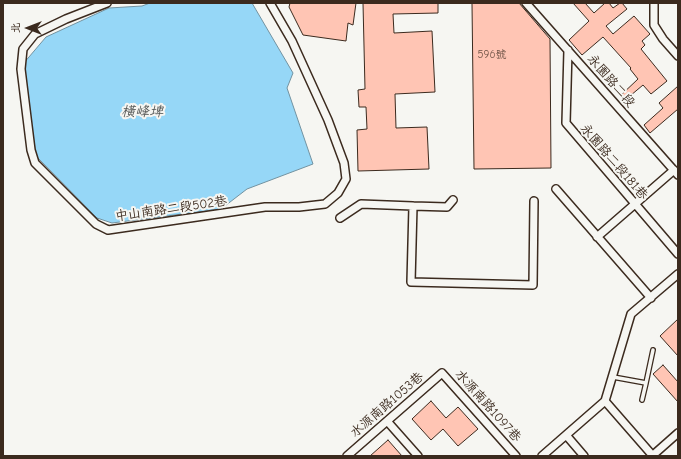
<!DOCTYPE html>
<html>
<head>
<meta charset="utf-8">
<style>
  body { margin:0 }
  #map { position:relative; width:681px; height:459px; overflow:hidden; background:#f6f6f2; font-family:"Comic Neue","LXGW WenKai TC",sans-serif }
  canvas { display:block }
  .frame { position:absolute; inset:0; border:4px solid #3b2a1e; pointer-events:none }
  .north { position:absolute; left:8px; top:8px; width:40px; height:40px; -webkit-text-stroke:3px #f6f6f2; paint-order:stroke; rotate:270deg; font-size:11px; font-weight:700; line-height:16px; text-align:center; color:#3b2a1e }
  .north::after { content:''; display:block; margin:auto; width:14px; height:18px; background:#3b2a1e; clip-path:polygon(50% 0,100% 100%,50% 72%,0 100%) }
</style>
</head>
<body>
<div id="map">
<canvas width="681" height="459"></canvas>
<div class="frame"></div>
<div class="north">北</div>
</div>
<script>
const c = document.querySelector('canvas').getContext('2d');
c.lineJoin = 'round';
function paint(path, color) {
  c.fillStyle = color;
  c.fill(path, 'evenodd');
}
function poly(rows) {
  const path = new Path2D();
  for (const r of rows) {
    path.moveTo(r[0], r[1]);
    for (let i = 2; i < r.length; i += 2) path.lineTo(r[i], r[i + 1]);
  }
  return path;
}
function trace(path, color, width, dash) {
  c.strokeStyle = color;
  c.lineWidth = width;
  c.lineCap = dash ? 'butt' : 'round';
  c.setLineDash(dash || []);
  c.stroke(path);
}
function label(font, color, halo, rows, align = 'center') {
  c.font = font + ' "Comic Neue","LXGW WenKai TC",sans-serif';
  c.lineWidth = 4;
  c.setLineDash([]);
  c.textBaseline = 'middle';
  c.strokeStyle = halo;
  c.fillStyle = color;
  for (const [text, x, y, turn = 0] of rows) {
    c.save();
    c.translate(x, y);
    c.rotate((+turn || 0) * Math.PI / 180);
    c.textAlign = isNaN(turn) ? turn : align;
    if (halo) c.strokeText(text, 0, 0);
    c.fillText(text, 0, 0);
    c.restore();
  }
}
const water = poly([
  [150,3,252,3,293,73,287,88,313,164,247,189,221,209,112,223,97,218,36,156,23,64,46,37,109,8,142,6,150,3]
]);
const building = poly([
  [290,3,356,3,353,25,348,23,346,41,303,35,289,7,290,3],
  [363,3,438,3,438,13,393,14,394,33,432,31,435,92,395,94,396,128,427,127,429,169,358,171,357,130,367,129,366,107,359,107,358,90,365,89,363,3],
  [472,3,519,3,550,39,551,168,474,169,472,3],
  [573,3,585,3,594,13,605,3,609,3,613,8,620,3,622,3,627,9,606,26,613,34,634,16,650,34,642,41,645,45,641,49,667,81,651,94,643,85,624,101,620,96,638,79,630,69,631,68,603,37,582,55,569,40,589,21,573,3],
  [678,86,678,109,650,133,644,125,663,108,659,103,678,86],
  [678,319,678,356,660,336,678,319],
  [663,365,678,382,678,402,653,374,663,365],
  [431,401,446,418,458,407,478,429,458,446,443,429,431,440,412,419,431,401],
  [388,440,402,456,370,456,388,440]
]);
const lane = poly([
  [613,377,646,383,653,350],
  [642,400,646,383]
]);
const street = poly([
  [107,3,66,19,35,34,23,49,21,69,31,150,35,163,96,224,108,230,265,207,299,207,325,204,338,193,346,179,344,163,328,120,292,41,270,3],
  [526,3,678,175],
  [654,3,654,25,663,39,678,56],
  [568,50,566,123,678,254],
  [556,189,651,298],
  [453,200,447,207,413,206,411,282,533,285,534,201],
  [340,218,361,204,413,206],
  [597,237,674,170],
  [605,401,653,456],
  [387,421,418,456],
  [566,435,584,456],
  [347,456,442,373,516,456],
  [542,456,605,401,631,314,678,274],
  [652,456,678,433]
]);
const numberNames = [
  ["596號",492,55]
];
const streetNames = [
  ["永園路二段",611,81,49],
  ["永園路二段181巷",614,162,49],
  ["中山南路二段502巷",171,209,-8],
  ["水源南路1053巷",387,405,-41],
  ["水源南路1097巷",488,406,48]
];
const waterNames = [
  ["橫峰埤",142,112]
];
paint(water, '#96d7f7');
trace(water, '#7292a0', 1);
paint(building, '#ffc5b4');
trace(building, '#3b2a1e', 1);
trace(lane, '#3b2a1e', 6);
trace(street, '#3b2a1e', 10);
trace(lane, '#f6f6f2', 3.5);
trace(street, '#f6f6f2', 7);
label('11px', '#6c5144', null, numberNames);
label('13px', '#3b2a1e', '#f6f6f2', streetNames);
label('italic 14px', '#525554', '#f6f6f2', waterNames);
</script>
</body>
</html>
